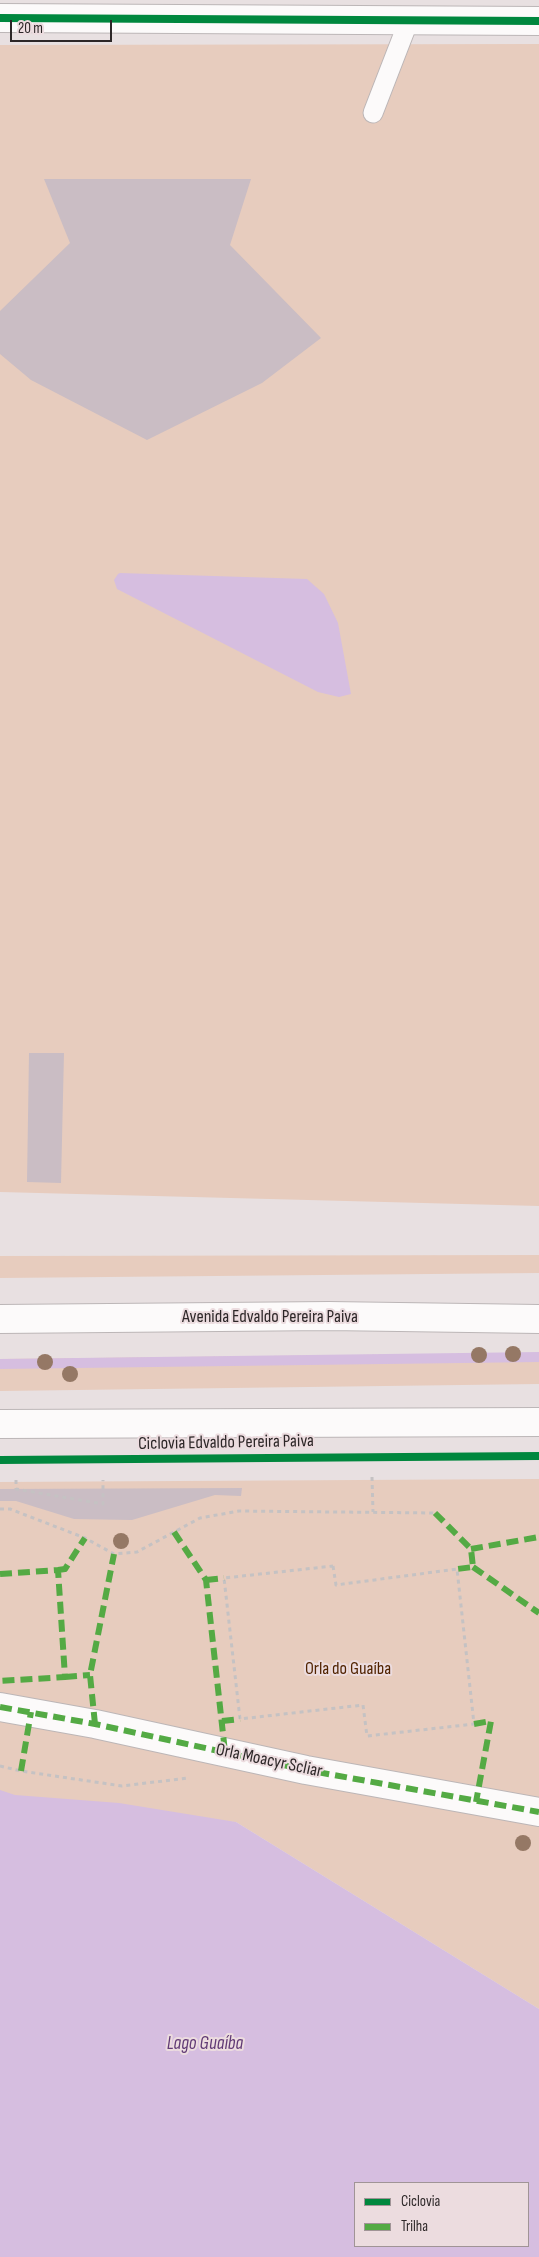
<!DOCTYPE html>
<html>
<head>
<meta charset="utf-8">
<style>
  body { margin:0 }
  #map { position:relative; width:539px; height:2257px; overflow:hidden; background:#e8e0e1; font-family:"Sofia Sans Condensed",sans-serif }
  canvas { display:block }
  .legend { position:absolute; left:354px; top:2182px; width:175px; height:65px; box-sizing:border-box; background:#ecdcdf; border:1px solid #a09496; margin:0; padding:6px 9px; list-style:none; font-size:15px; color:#2d2728 }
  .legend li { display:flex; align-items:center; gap:10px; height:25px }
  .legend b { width:25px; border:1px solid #a09496 }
  .scale { position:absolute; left:10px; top:20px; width:102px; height:22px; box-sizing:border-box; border:2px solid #2d2728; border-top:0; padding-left:6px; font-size:15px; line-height:18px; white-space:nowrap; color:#2d2728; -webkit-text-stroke:4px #ecdcdf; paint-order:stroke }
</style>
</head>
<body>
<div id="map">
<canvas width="539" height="2257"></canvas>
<ul class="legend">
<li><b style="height:6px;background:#00873e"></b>Ciclovia</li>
<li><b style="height:6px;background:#54aa44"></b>Trilha</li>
</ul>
<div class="scale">20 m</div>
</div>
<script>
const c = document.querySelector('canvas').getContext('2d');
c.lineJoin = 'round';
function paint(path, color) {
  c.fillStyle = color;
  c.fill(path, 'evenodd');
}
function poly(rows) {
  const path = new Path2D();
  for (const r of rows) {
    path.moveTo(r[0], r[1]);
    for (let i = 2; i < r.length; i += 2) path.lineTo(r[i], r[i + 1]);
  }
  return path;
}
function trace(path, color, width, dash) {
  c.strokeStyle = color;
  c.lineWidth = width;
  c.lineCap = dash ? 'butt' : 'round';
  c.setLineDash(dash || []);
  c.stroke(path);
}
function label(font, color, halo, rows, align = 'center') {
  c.font = font + ' "Sofia Sans Condensed",sans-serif';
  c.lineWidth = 4;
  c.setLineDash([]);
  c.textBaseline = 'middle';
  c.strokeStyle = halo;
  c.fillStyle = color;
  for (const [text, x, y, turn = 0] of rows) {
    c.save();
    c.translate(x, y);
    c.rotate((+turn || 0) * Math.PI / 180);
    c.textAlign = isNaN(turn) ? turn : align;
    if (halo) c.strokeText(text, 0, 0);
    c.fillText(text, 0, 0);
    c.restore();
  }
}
const green = poly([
  [539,44,539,1206,0,1192,0,45],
  [539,1255,539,1273,0,1278,0,1256],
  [539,1353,539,1384,0,1391,0,1359],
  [539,1479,539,2009,236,1822,0,1813,0,1482]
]);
const water = poly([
  [120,573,307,579,324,594,338,623,351,694,339,697,318,692,117,589,114,580,118,574],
  [0,1790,15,1795,119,1803,236,1822,539,2009,539,2257,0,2257],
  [528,2183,528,2246,355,2246,355,2183]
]);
const stream = poly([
  [0,1364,539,1357]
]);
const building = poly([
  [44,179,251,179,230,245,321,338,262,383,147,440,31,380,0,354,0,311,70,243],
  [29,1053,64,1053,61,1183,27,1182],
  [242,1488,241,1496,215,1495,132,1520,74,1519,16,1501,0,1501,0,1489]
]);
const path = poly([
  [372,1477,373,1512],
  [16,1480,16,1489,103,1504,103,1480],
  [0,1509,10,1509,85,1538,114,1554,137,1552,200,1518,239,1511,435,1513],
  [333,1566,336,1585,457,1569,474,1724,367,1736,363,1705,240,1719,224,1578,333,1566],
  [0,1766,21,1771,122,1786,188,1778]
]);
const lane = poly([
  [373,113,409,20]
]);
const street = poly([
  [0,1707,95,1724,306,1770,539,1812]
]);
const secondary = poly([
  [0,18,539,21],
  [0,1319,329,1316,539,1319],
  [0,1424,539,1422]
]);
const quiet = poly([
  [435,1513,471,1549,473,1567,457,1569],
  [174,1532,206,1580,225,1752],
  [471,1549,539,1537],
  [473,1567,539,1613],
  [58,1570,65,1569,85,1538],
  [0,1574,58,1570,65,1677,0,1681],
  [206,1580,224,1578],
  [65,1677,90,1675],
  [0,1707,95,1724,306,1770,539,1812],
  [222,1721,240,1719],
  [95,1724,90,1675,114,1554],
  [474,1724,491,1721,476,1802],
  [21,1771,31,1712]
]);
const cycleway = poly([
  [0,18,539,21],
  [0,1460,539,1456]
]);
const trees = [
  [513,1354],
  [479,1355],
  [45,1362],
  [70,1374],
  [121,1541],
  [523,1843]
];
const streetNames = [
  ["Avenida Edvaldo Pereira Paiva",270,1317],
  ["Ciclovia Edvaldo Pereira Paiva",226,1443,-1],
  ["Orla Moacyr Scliar",269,1761,12]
];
const parkNames = [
  ["Orla do Guaíba",348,1669]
];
const waterNames = [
  ["Lago Guaíba",205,2044]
];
paint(green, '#e7ccbe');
paint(water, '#d6bee0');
trace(stream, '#d6bee0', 10);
paint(building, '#cabdc4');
trace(lane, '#bcb6b7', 21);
trace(street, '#bcb6b7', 30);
trace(secondary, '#bcb6b7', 30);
trace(path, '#c5c2c3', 3, [4, 4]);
trace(lane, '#fcfafa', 19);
trace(street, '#fcfafa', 28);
trace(secondary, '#fcfafa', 28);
trace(quiet, '#54aa44', 6, [12, 6]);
trace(cycleway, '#00873e', 8);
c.fillStyle = '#957865';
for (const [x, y] of trees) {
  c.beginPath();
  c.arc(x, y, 8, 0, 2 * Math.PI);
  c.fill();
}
label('18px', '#2d2728', '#ecdcdf', streetNames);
label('18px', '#512300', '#ecdcdf', parkNames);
label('italic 19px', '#613a75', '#ecdcdf', waterNames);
</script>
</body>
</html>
